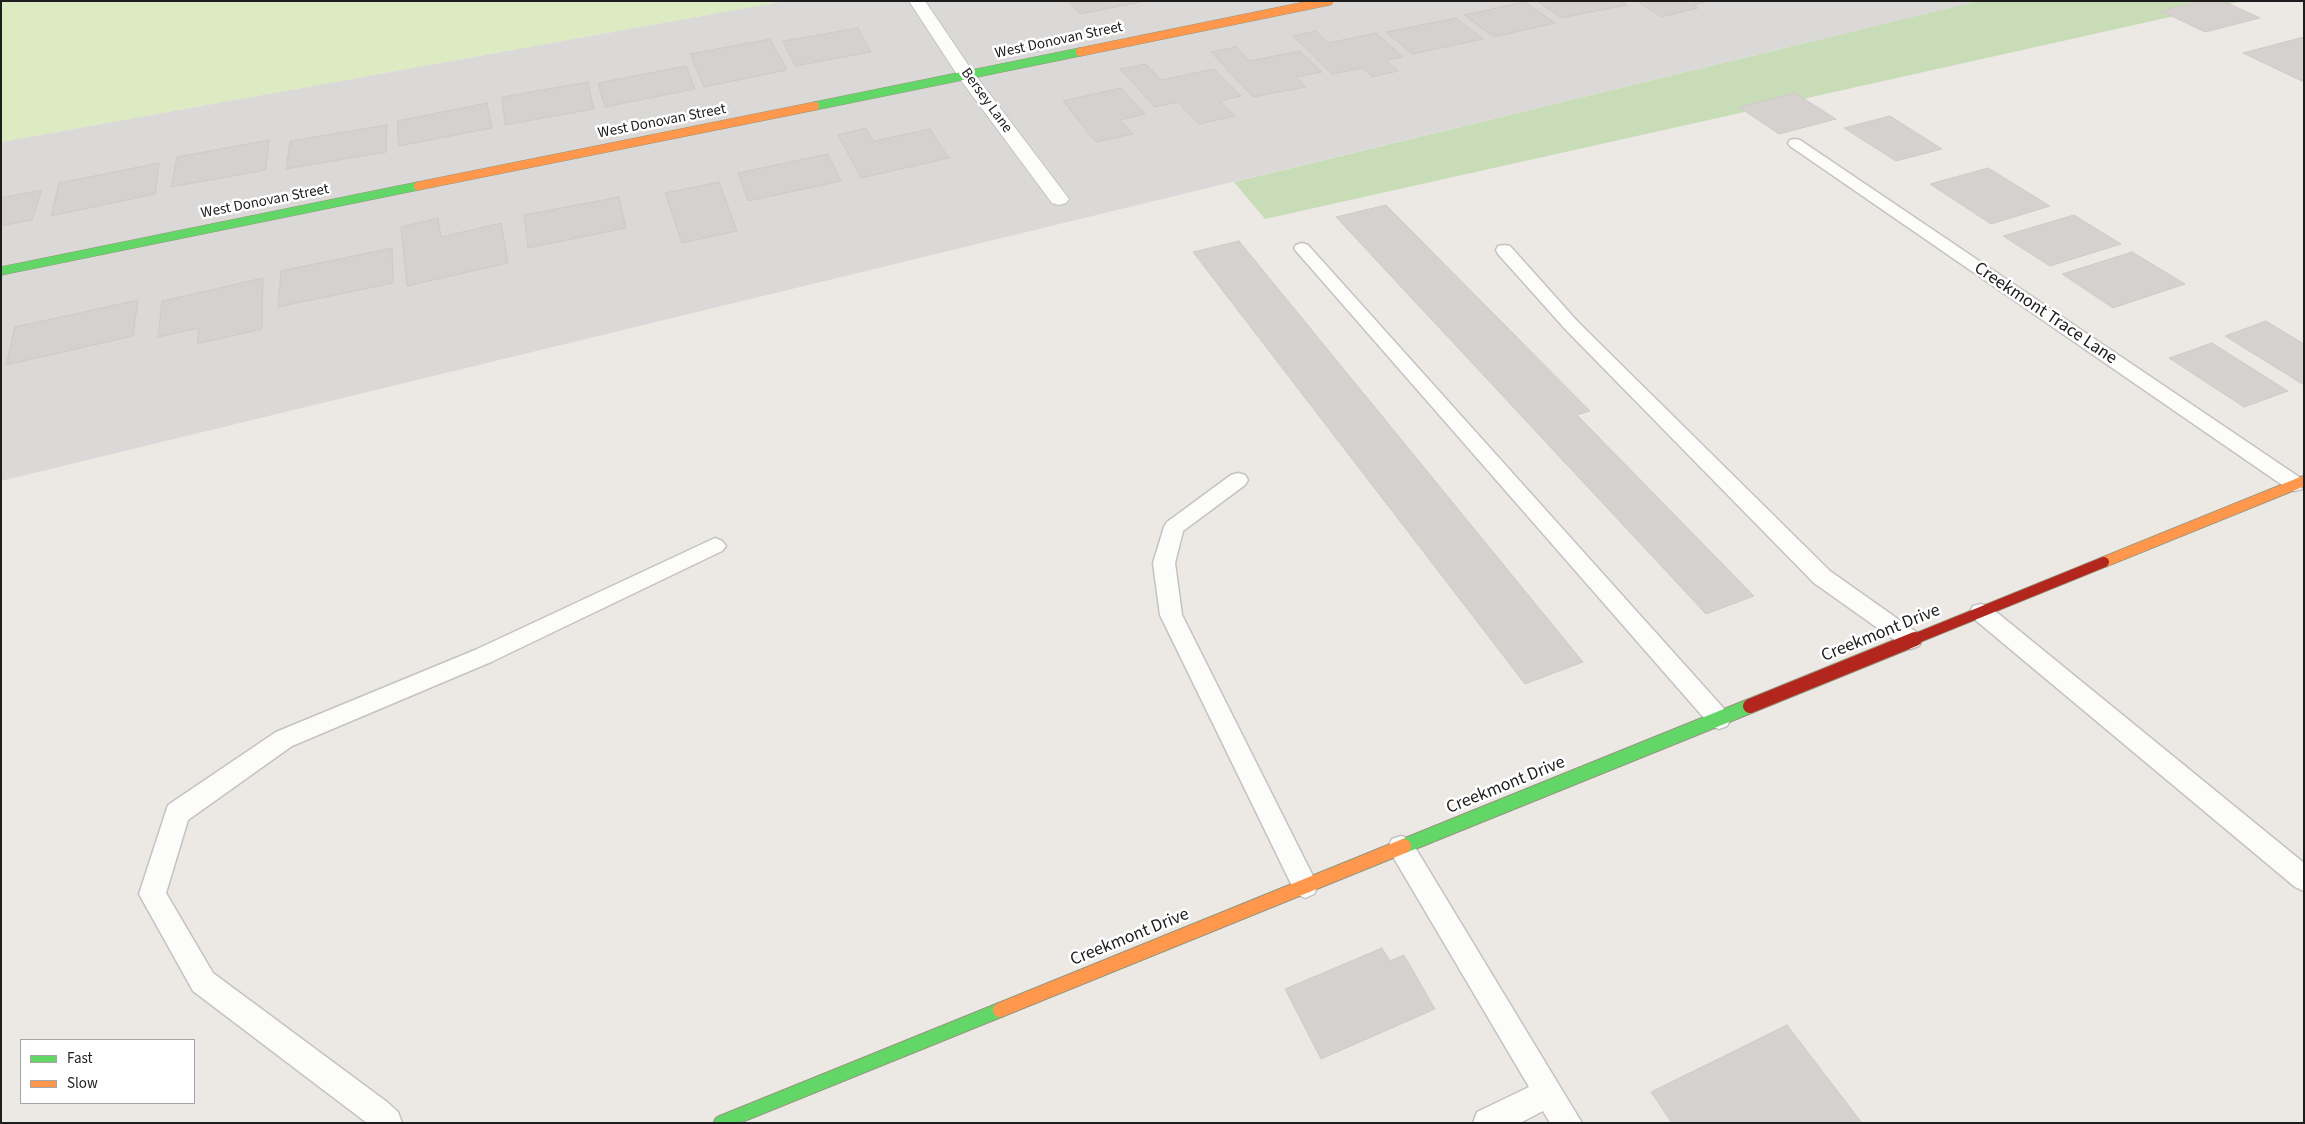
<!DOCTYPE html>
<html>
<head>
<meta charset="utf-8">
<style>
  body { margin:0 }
  #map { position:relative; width:2305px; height:1124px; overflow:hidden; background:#ece9e5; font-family:"Source Sans 3",sans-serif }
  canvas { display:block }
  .frame { position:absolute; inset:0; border:2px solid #1d1d1d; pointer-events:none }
  .legend { position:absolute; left:20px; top:1039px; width:175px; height:65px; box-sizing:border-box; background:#fff; border:1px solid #a5a5a5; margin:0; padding:6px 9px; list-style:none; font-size:15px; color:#1d1d1d }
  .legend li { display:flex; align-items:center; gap:10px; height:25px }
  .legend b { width:25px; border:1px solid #a5a5a5 }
</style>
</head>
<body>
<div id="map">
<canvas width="2305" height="1124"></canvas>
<div class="frame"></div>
<ul class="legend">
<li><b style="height:6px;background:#63d668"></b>Fast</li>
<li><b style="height:6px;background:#ff974d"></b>Slow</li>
</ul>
</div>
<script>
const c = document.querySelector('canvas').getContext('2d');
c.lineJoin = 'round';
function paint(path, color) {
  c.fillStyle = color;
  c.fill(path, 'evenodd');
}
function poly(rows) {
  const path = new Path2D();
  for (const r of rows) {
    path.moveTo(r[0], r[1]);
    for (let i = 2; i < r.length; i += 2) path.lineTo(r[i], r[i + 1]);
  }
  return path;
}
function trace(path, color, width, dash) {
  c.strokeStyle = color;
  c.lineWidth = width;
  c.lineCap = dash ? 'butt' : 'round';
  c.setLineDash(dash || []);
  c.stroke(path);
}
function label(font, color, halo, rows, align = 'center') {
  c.font = font + ' "Source Sans 3",sans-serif';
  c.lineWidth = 5;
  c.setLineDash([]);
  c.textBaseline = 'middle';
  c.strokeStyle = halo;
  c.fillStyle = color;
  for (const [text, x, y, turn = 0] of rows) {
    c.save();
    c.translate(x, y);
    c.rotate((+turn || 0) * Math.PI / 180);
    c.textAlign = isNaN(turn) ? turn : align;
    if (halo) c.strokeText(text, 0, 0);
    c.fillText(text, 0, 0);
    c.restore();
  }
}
const residential = poly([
  [784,1,1978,1,1,481,1,142]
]);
const grass = poly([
  [1,1,784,1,1,142]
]);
const forest = poly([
  [1978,1,2242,1,1265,219,1234,182]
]);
const building = poly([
  [1068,1,1146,1,1080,14,1068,1],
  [1537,1,1622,1,1627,5,1561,18,1537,1],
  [1637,1,1709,1,1693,5,1698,8,1661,17,1637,1],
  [2201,1,2223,1,2260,18,2205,32,2161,11,2201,1],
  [1525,2,1555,23,1494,37,1464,15,1525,2],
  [1456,18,1483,39,1412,54,1386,32,1456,18],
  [858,28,871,52,795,66,783,41,858,28],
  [1316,31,1328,43,1376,33,1403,57,1386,60,1398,71,1372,77,1363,68,1332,74,1293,36,1316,31],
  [2304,37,2304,82,2243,53,2304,37],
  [770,39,787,70,704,87,690,54,770,39],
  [1236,47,1249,61,1300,51,1322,72,1296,77,1306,87,1253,97,1211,52,1236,47],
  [1146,64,1161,80,1214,69,1241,96,1220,101,1235,116,1199,124,1178,102,1155,107,1120,69,1146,64],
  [686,66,695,89,605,107,598,83,686,66],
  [588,82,594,109,505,125,502,97,588,82],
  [1121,88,1145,114,1120,120,1133,134,1096,142,1063,101,1121,88],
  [1795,93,1836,119,1779,134,1739,107,1795,93],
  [487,103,492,128,399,146,397,121,487,103],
  [1890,116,1942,149,1896,161,1844,128,1890,116],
  [387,125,386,152,286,169,290,141,387,125],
  [866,128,874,141,930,129,949,158,861,178,838,135,866,128],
  [269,140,266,170,171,187,177,157,269,140],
  [828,154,841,181,748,201,738,173,828,154],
  [159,163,155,194,51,216,59,183,159,163],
  [1988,168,2050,206,1991,224,1930,184,1988,168],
  [719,182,737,231,682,243,665,193,719,182],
  [42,190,32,220,1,226,1,198,42,190],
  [619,197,626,228,528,248,524,215,619,197],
  [1386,205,1590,411,1577,415,1754,596,1706,614,1336,217,1386,205],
  [2074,215,2121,244,2050,266,2003,236,2074,215],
  [438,218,441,237,501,223,508,263,407,286,401,227,438,218],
  [1239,241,1583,662,1525,684,1193,252,1239,241],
  [392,248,393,283,278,307,281,271,392,248],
  [2132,252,2185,284,2113,308,2062,274,2132,252],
  [263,278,262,329,197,344,199,328,158,337,162,301,263,278],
  [138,300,133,336,6,365,15,327,138,300],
  [2266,321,2304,344,2304,385,2225,336,2266,321],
  [2212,343,2288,391,2244,407,2169,358,2212,343],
  [1382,948,1390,961,1404,955,1435,1009,1321,1059,1285,989,1382,948],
  [1787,1025,1862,1123,1672,1123,1651,1092,1787,1025]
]);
const lane = poly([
  [1795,139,1800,140,2302,479,2302,489,2295,491,2288,489,1790,146,1788,143,1790,140,1795,139],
  [1302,243,1308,245,1727,712,1731,719,1727,726,1719,729,1711,726,1296,251,1294,248,1296,245,1302,243],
  [1504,245,1510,246,1578,322,1830,571,1919,634,1922,640,1919,646,1911,649,1903,646,1814,583,1566,330,1498,254,1496,250,1498,246,1504,245],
  [1238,473,1245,475,1248,480,1245,485,1183,531,1175,563,1182,615,1318,886,1314,894,1305,898,1296,894,1160,615,1153,563,1164,527,1167,522,1231,475,1238,473],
  [715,538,722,541,726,546,722,551,491,662,292,746,188,820,166,893,213,973,387,1102,398,1112,402,1123,367,1123,193,991,139,894,168,805,276,732,475,650,715,538],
  [1981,604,1989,606,2304,863,2304,891,2295,887,1973,618,1970,612,1973,606,1981,604],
  [1401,836,1410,839,1582,1123,1550,1123,1543,1111,1520,1123,1473,1123,1477,1112,1529,1087,1392,855,1388,847,1392,839,1401,836]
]);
const street = poly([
  [909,1,925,1,973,72,1066,195,1069,199,1066,203,1059,205,1052,203,960,79,909,1]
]);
const fastFar1 = poly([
  [815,106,1080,52],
  [1,271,418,186]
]);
const fast = poly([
  [1404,846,1750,706],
  [721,1123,1000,1010]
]);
const slowFar2 = poly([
  [1080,52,1329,1],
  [418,186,815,106]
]);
const slowFar1 = poly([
  [2104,562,2304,481]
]);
const slow = poly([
  [1000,1010,1404,846]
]);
const jamFar1 = poly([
  [1912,640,2104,562]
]);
const jam = poly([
  [1750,706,1915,639]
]);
const farStreetnames = [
  ["West Donovan Street",1059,41,-12],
  ["Bersey Lane",986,101,54],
  ["West Donovan Street",662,122,-11],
  ["West Donovan Street",265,202,-11]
];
const streetNames = [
  ["Creekmont Trace Lane",2045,314,34],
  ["Creekmont Drive",1881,634,-22],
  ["Creekmont Drive",1506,786,-22],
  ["Creekmont Drive",1130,938,-22]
];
paint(residential, '#dbd9d7');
paint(grass, '#dcebc1');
paint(forest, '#c9dcb8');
paint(building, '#d4d1ce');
trace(building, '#cfcac6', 1);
trace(lane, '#c4c3c1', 3);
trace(street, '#c4c3c1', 2);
trace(fastFar1, '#96957c', 9);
trace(fast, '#96957c', 16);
trace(slowFar2, '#96957c', 9);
trace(slowFar1, '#96957c', 12);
trace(slow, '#96957c', 16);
trace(jamFar1, '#96957c', 12);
trace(jam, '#96957c', 16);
paint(lane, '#fcfcfb');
paint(street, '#fcfcfb');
trace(fastFar1, '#63d668', 8);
trace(fast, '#63d668', 14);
trace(slowFar2, '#ff974d', 8);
trace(slowFar1, '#ff974d', 10);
trace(slow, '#ff974d', 14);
trace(jamFar1, '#b3261e', 10);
trace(jam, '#b3261e', 14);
label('15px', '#1d1d1d', '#fff', farStreetnames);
label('18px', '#1d1d1d', '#fff', streetNames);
</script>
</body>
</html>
